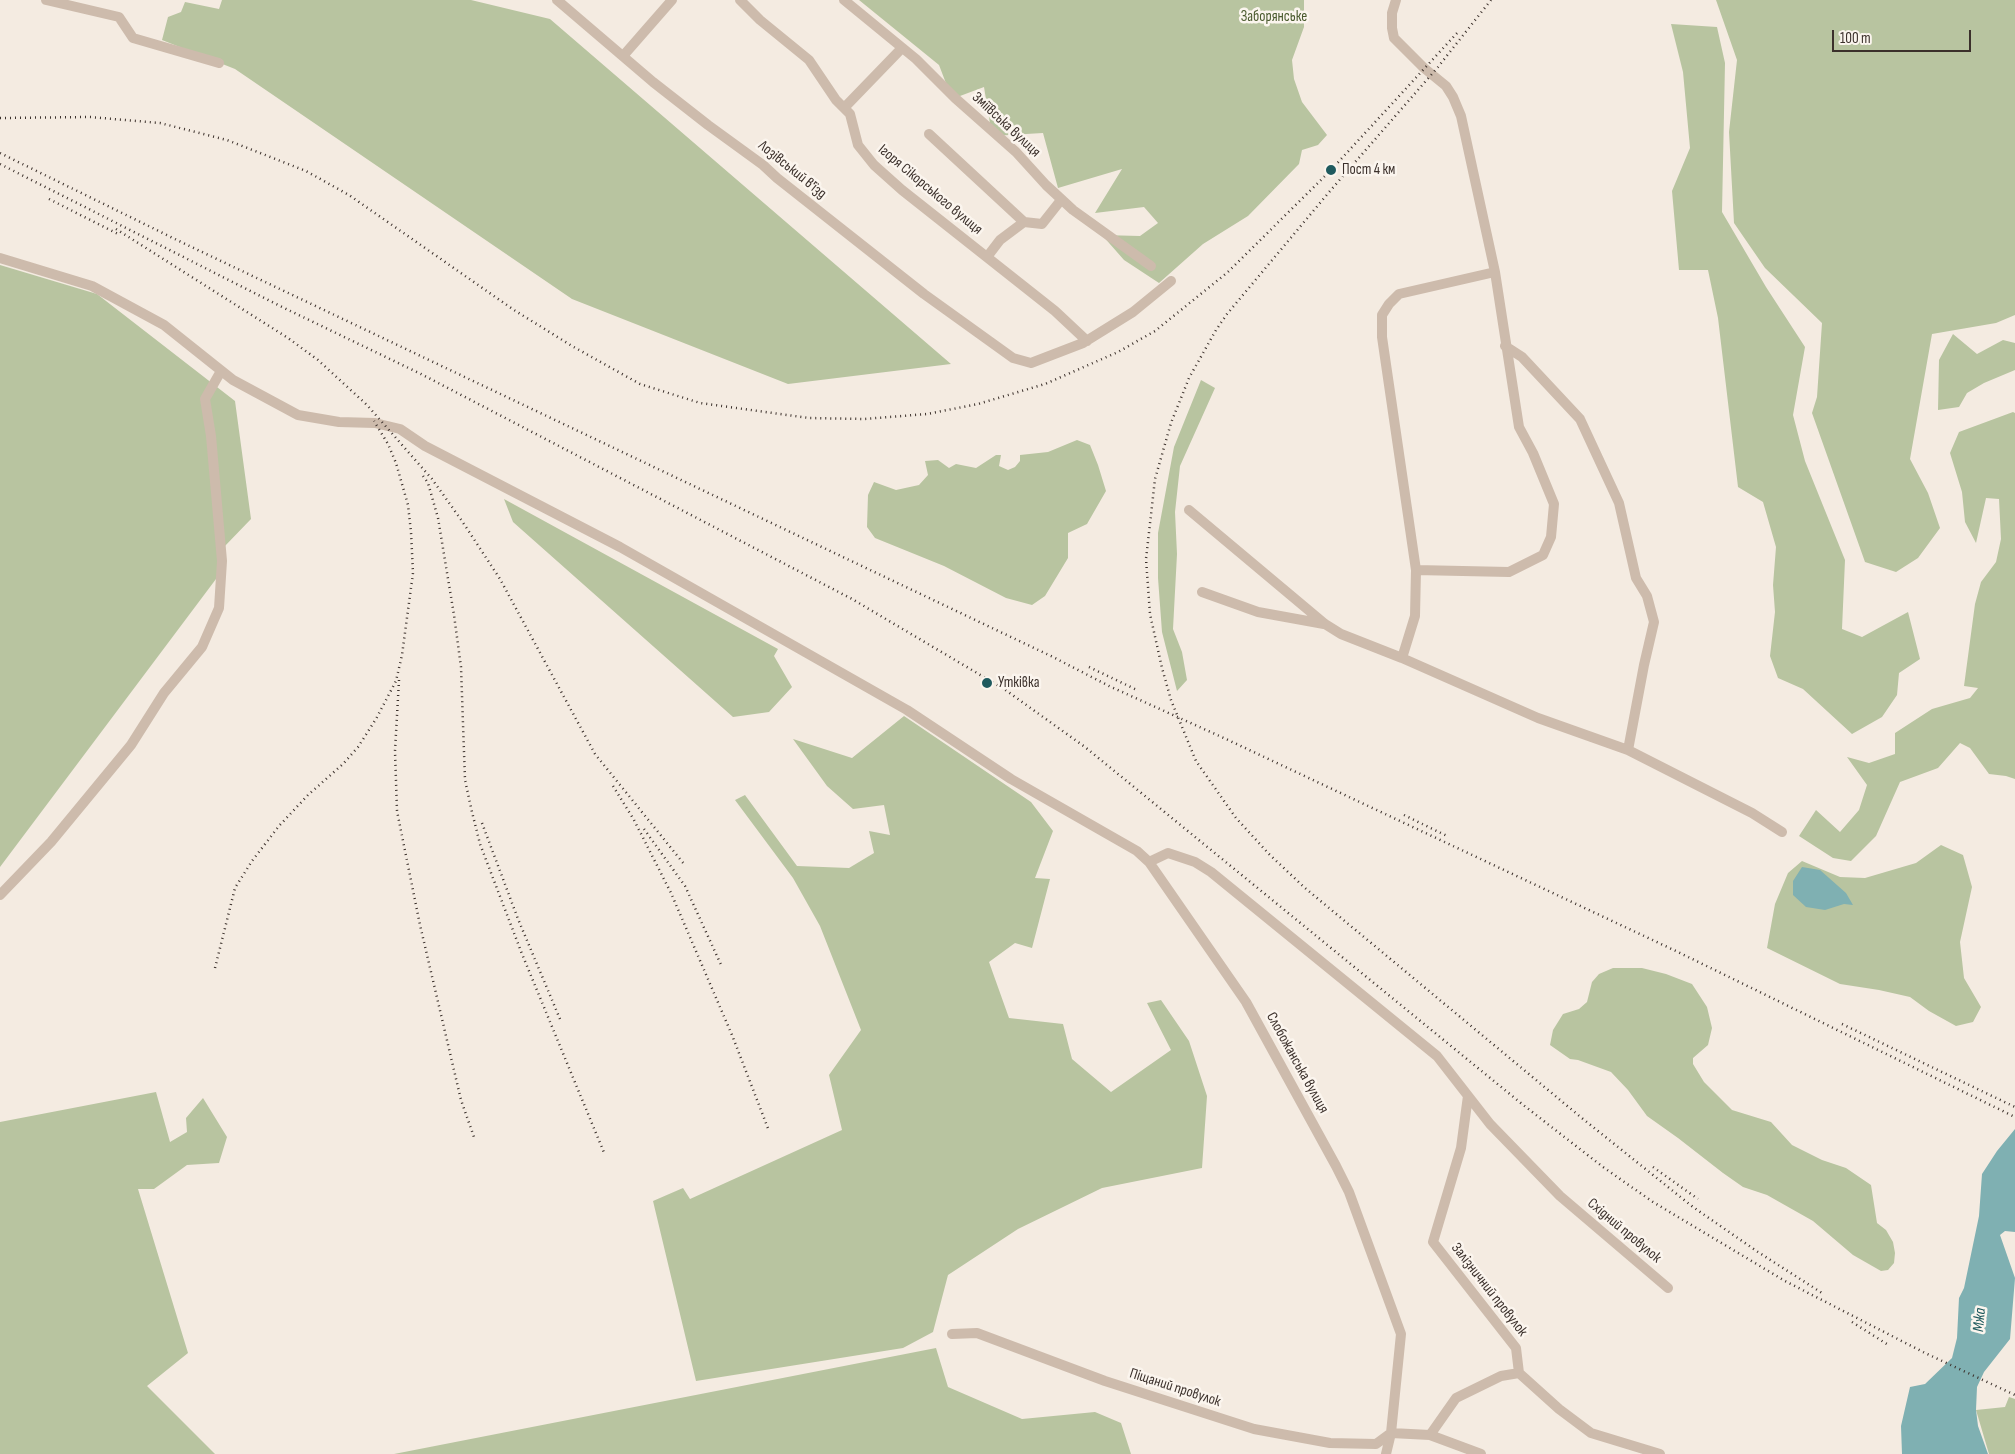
<!DOCTYPE html>
<html>
<head>
<meta charset="utf-8">
<style>
  body { margin:0 }
  #map { position:relative; width:2015px; height:1454px; overflow:hidden; background:#f4ebe1; font-family:"Sofia Sans Condensed",sans-serif }
  canvas { display:block }
  .scale { position:absolute; left:1832px; top:30px; width:139px; height:22px; box-sizing:border-box; border:2px solid #3b302b; border-top:0; padding-left:6px; font-size:15px; line-height:18px; white-space:nowrap; color:#3b302b; -webkit-text-stroke:4px #fbf5ee; paint-order:stroke }
</style>
</head>
<body>
<div id="map">
<canvas width="2015" height="1454"></canvas>
<div class="scale">100 m</div>
</div>
<script>
const c = document.querySelector('canvas').getContext('2d');
c.lineJoin = 'round';
function paint(path, color) {
  c.fillStyle = color;
  c.fill(path, 'evenodd');
}
function poly(rows) {
  const path = new Path2D();
  for (const r of rows) {
    path.moveTo(r[0], r[1]);
    for (let i = 2; i < r.length; i += 2) path.lineTo(r[i], r[i + 1]);
  }
  return path;
}
function trace(path, color, width, dash) {
  c.strokeStyle = color;
  c.lineWidth = width;
  c.lineCap = dash ? 'butt' : 'round';
  c.setLineDash(dash || []);
  c.stroke(path);
}
function label(font, color, halo, rows, align = 'center') {
  c.font = font + ' "Sofia Sans Condensed",sans-serif';
  c.lineWidth = 5;
  c.setLineDash([]);
  c.textBaseline = 'middle';
  c.strokeStyle = halo;
  c.fillStyle = color;
  for (const [text, x, y, turn = 0] of rows) {
    c.save();
    c.translate(x, y);
    c.rotate((+turn || 0) * Math.PI / 180);
    c.textAlign = isNaN(turn) ? turn : align;
    if (halo) c.strokeText(text, 0, 0);
    c.fillText(text, 0, 0);
    c.restore();
  }
}
const green = poly([
  [222,0,471,0,550,19,951,364,788,384,572,299,235,69,162,40,168,17,181,12,185,2,219,9],
  [859,0,1304,0,1304,27,1292,60,1294,79,1302,102,1327,135,1318,145,1302,150,1299,164,1248,216,1203,244,1159,283,1124,260,1102,235,1140,236,1158,223,1144,207,1095,213,1122,169,1058,188,1043,133,992,136,984,87,952,99,939,65],
  [1716,0,2015,0,2015,315,1996,323,1932,334,1910,459,1928,493,1940,528,1918,558,1896,572,1865,562,1812,413,1817,397,1822,323,1765,268,1734,223,1729,132,1737,60],
  [1671,24,1717,27,1725,63,1722,212,1766,287,1805,347,1793,415,1805,461,1845,560,1842,629,1862,637,1908,612,1920,659,1899,673,1897,695,1882,717,1852,734,1803,689,1778,678,1770,656,1775,612,1773,585,1776,547,1763,502,1738,487,1718,318,1708,270,1679,270,1672,191,1690,148,1683,72],
  [0,265,97,294,235,401,251,519,224,547,225,567,0,867],
  [1953,334,1977,354,2003,340,2015,343,2015,370,1984,383,1967,393,1959,407,1938,410,1939,360],
  [1201,380,1215,388,1180,466,1175,512,1177,554,1173,629,1182,652,1187,680,1177,691,1162,632,1158,578,1158,533,1174,447],
  [2013,412,2015,413,2015,779,2006,776,1989,774,1970,748,1960,743,1938,768,1900,782,1876,836,1851,861,1833,858,1799,836,1816,810,1840,832,1859,810,1867,785,1847,757,1869,763,1895,754,1895,733,1932,709,1970,698,1978,688,1964,686,1975,604,1981,582,1996,562,2001,539,1999,499,1986,498,1976,543,1965,522,1962,492,1950,453,1959,432],
  [1077,440,1090,445,1098,465,1106,491,1087,524,1068,533,1068,558,1045,596,1032,605,1006,598,944,566,875,538,867,527,868,495,874,482,896,490,919,485,928,475,925,461,938,460,949,468,956,464,976,468,996,455,1001,455,999,466,1008,470,1015,467,1020,461,1020,455,1048,452],
  [504,499,778,649,774,656,792,687,769,712,733,717,513,522],
  [904,716,1031,802,1053,831,1035,878,1050,879,1032,948,1015,943,989,962,1009,1018,1063,1024,1072,1059,1111,1092,1171,1050,1147,1003,1161,1000,1189,1041,1207,1096,1202,1168,1102,1188,1018,1229,948,1275,933,1332,903,1348,696,1381,653,1201,683,1188,690,1199,842,1130,829,1075,861,1030,820,926,793,878,735,800,745,795,797,866,849,868,874,853,869,831,890,835,884,805,853,809,827,786,793,739,852,758],
  [1941,845,1963,855,1972,887,1960,942,1964,978,1981,1007,1973,1022,1956,1026,1929,1011,1910,997,1879,990,1840,984,1767,948,1775,904,1788,873,1802,861,1840,877,1865,878,1916,863],
  [1613,968,1642,968,1666,974,1692,984,1707,1007,1712,1028,1708,1045,1693,1058,1693,1064,1704,1082,1732,1110,1771,1122,1792,1145,1822,1160,1846,1168,1871,1185,1877,1223,1886,1230,1893,1242,1895,1253,1894,1263,1888,1270,1881,1271,1853,1255,1813,1221,1767,1195,1743,1187,1723,1173,1678,1138,1647,1116,1628,1090,1611,1072,1578,1060,1570,1059,1550,1045,1553,1030,1563,1014,1579,1009,1587,1002,1592,982,1599,974],
  [156,1092,170,1142,187,1132,186,1118,203,1098,227,1137,219,1163,187,1165,154,1189,138,1189,188,1353,147,1386,215,1454,0,1454,0,1122],
  [936,1348,948,1387,1022,1419,1095,1412,1121,1423,1131,1454,394,1454],
  [2009,1397,2015,1399,2015,1454,1989,1454,1976,1410,2005,1407]
]);
const water = poly([
  [1802,867,1820,870,1846,893,1853,905,1844,904,1825,910,1806,907,1793,895,1793,881],
  [2015,1129,2015,1232,2005,1231,2000,1235,2015,1278,2010,1339,1984,1372,1977,1387,1976,1410,1978,1426,1988,1454,1902,1454,1901,1426,1910,1387,1925,1384,1952,1358,1957,1338,1959,1298,1964,1288,1979,1216,1982,1174,1997,1151]
]);
const minor = poly([
  [46,0,119,17,133,38,219,63],
  [557,0,653,82,708,125,763,165,777,178,924,294,1013,358,1031,363,1083,343,1133,312,1171,281],
  [740,0,760,20,809,60,836,100,850,114,858,145,874,165,902,190,1055,311,1087,341],
  [844,0,916,59,955,98,1016,152,1046,185,1073,210,1151,266],
  [1396,0,1392,13,1392,28,1394,38,1424,68,1446,86,1453,97,1461,116,1495,272,1519,427,1533,453,1554,504,1551,537,1543,555,1509,572,1416,570,1415,616,1402,658],
  [623,56,672,0],
  [844,108,902,48],
  [929,134,1024,222],
  [987,257,1000,240,1024,222,1042,224,1061,200],
  [0,258,92,286,164,325,233,380,298,415,339,422,375,423,400,429,425,446,620,547,907,710,1011,779,1137,851,1149,862,1246,1002,1336,1166,1349,1192,1401,1334,1391,1433,1386,1454],
  [1505,346,1522,357,1580,419,1619,503,1636,578,1647,596,1654,622,1644,665,1628,750],
  [1189,510,1325,624,1341,634,1402,658,1538,718,1628,750,1752,813,1782,832],
  [1416,570,1382,337,1382,315,1389,304,1399,294,1495,272],
  [1202,592,1258,612,1324,624],
  [1149,862,1168,853,1195,862,1211,872,1437,1056,1490,1124,1560,1196,1668,1288],
  [0,895,51,842,131,745,164,693,202,647,219,608,222,561,211,436,205,399,221,371],
  [1468,1096,1461,1148,1433,1242,1516,1348,1519,1373,1559,1409,1591,1433,1660,1454],
  [952,1334,977,1333,1105,1381,1254,1429,1330,1443,1376,1444,1391,1433,1430,1435],
  [1481,1454,1430,1435,1456,1398,1501,1376,1519,1373]
]);
const rail = poly([
  [1491,0,1438,67,1330,191,1227,314,1216,330,1189,378,1171,423,1155,479,1146,559,1150,614,1162,668,1171,700,1196,761,1236,818,1269,854,1305,888,1583,1119,1693,1207,1758,1252,1822,1293],
  [0,118,90,117,160,123,227,140,306,171,349,195,514,310,572,346,640,384,700,403,809,418,864,419,927,414,978,404,1045,384,1118,352,1155,331,1228,272,1331,170,1458,32],
  [0,153,179,241,1053,657,1109,686,1226,739,1678,952,2015,1117],
  [0,164,278,305,421,374,852,599,1004,689,1085,747,1522,1104,1603,1167,1653,1202,1785,1281,1925,1353,2015,1395],
  [49,199,120,235],
  [116,229,288,338,318,360,367,405,432,479,462,521,500,579,595,754,684,864],
  [423,476,428,483,438,518,454,615,461,667,465,780,472,812,480,844,522,954,605,1155],
  [1089,667,1137,690],
  [399,680,395,751,397,811,420,925,461,1100,475,1140],
  [613,786,634,820,671,893,732,1035,769,1131],
  [1404,815,1447,836],
  [482,823,518,919,560,1019],
  [644,829,685,886,722,967],
  [215,968,235,888,252,861,279,826,308,795,343,764,358,747,376,719,396,681,402,655,413,573,411,532,408,505,396,463,388,444,374,421],
  [1842,1024,2015,1107],
  [1653,1167,1698,1199],
  [1852,1322,1890,1346]
]);
const markers = [
  [1331,170,6,"#1f5a5e"],
  [987,683,6,"#1f5a5e"]
];
const parkNames = [
  ["Заборянське",1274,17]
];
const streetNames = [
  ["Зміївська вулиця",1006,125,43],
  ["Лозівський в'їзд",792,170,39],
  ["Ігоря Сікорського вулиця",930,190,40],
  ["Слобожанська вулиця",1297,1063,61],
  ["Східний провулок",1624,1231,40],
  ["Залізничний провулок",1489,1290,52],
  ["Піщаний провулок",1175,1388,18]
];
const poiNames = [
  ["Пост 4 км",1342,170],
  ["Уткiвка",998,683]
];
const waterNames = [
  ["Мжа",1980,1320,-85]
];
paint(green, '#b8c4a0');
paint(water, '#7fb0b2');
trace(minor, '#cdbbac', 10);
trace(rail, '#3b302b', 2.5, [1, 4]);
for (const [x, y, r, color] of markers) {
  const dot = new Path2D();
  dot.arc(x, y, r, 0, 2 * Math.PI);
  c.fillStyle = color;
  c.fill(dot);
  trace(dot, '#fbf5ee', 2);
}
label('15px', '#4a5a2e', '#fbf5ee', parkNames);
label('15px', '#3b302b', '#fbf5ee', streetNames);
label('15px', '#3b302b', '#fbf5ee', poiNames, 'left');
label('italic 16px', '#1f5a5e', '#fbf5ee', waterNames);
</script>
</body>
</html>
